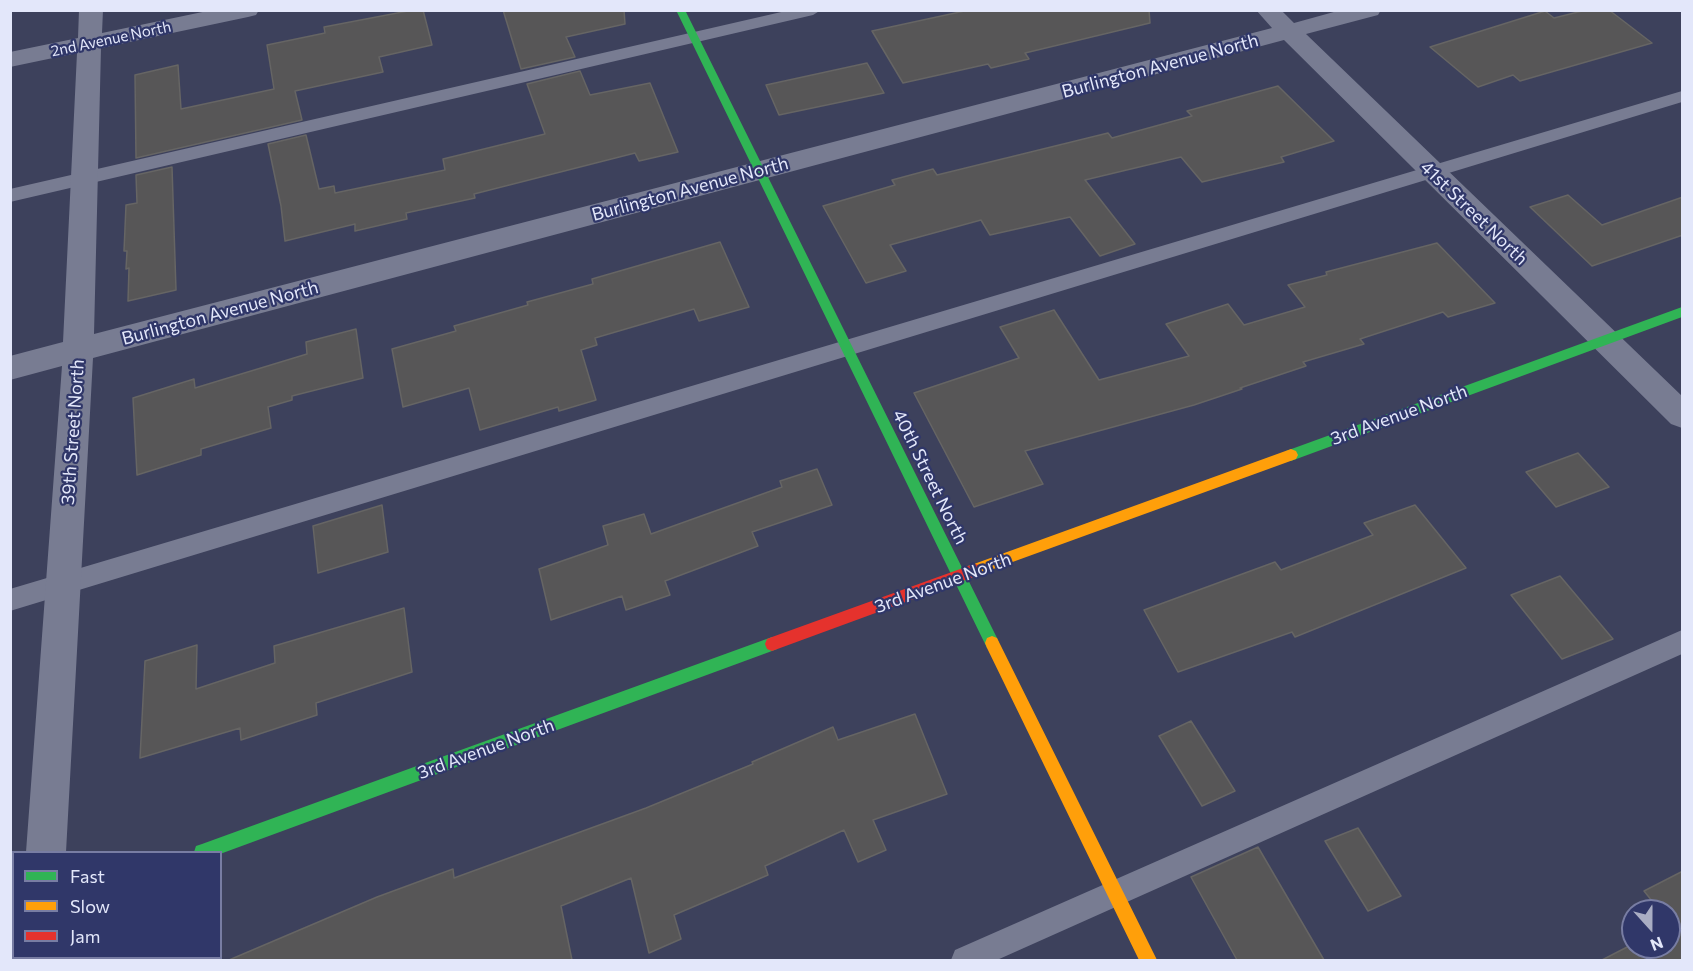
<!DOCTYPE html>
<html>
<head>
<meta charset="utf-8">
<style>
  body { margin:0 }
  #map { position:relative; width:1693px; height:971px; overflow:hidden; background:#3d415c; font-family:Commissioner,sans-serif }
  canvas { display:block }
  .frame { position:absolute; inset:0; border:12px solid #e3e7fa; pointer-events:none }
  .legend { position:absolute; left:12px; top:851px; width:210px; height:108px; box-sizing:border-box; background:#303769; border:2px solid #787da3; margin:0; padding:8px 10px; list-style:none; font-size:18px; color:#e3e7fa }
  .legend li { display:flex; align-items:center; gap:12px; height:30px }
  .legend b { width:30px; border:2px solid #787da3 }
  .north { position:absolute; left:1621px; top:899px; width:60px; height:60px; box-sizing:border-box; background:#303769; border:2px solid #787da3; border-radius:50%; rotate:159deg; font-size:16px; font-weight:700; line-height:24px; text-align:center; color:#e3e7fa }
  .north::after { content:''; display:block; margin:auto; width:21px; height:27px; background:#a9adc3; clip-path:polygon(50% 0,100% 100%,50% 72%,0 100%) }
</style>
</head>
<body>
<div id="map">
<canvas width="1693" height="971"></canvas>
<div class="frame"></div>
<ul class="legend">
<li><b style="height:8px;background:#30b455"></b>Fast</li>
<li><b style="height:8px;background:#ff9f0a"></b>Slow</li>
<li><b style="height:8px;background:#e5322d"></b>Jam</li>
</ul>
<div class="north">N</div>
</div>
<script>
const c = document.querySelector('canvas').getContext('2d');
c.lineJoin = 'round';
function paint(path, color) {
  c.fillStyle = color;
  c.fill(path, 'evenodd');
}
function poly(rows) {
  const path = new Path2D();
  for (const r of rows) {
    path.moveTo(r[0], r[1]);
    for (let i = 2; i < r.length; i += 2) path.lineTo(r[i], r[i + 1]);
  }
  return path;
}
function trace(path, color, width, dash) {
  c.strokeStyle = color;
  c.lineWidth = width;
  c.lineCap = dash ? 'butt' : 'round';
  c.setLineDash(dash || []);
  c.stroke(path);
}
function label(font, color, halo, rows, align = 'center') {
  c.font = font + ' Commissioner,sans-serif';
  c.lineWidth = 4.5;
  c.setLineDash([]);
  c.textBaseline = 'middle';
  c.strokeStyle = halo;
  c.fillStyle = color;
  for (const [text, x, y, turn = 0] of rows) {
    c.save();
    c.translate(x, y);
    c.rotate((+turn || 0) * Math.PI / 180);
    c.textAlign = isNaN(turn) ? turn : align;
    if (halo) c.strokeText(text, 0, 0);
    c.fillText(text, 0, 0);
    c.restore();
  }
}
const building = poly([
  [413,10,423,10,432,45,379,57,383,72,295,91,302,120,136,158,135,75,178,65,181,109,274,89,267,45,325,33,324,27,413,10],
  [503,10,624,10,625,24,566,37,575,57,521,69,503,10],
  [969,10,1149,10,1150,23,1025,53,1029,59,991,68,988,64,903,83,872,31,969,10],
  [1586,10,1609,10,1652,43,1520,81,1513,75,1478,87,1430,47,1545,11,1554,18,1586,10],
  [867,63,884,93,779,115,766,85,867,63],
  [580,71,590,95,650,83,678,152,639,161,635,153,474,194,475,198,406,213,407,219,355,231,355,224,285,241,281,206,268,144,306,135,319,189,334,186,335,193,445,170,443,159,545,134,527,84,580,71],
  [1278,86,1334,141,1281,157,1284,162,1202,182,1181,157,1085,180,1135,244,1100,256,1070,217,990,235,981,220,890,245,906,271,866,283,823,206,895,185,892,180,933,169,937,175,1108,133,1112,138,1192,116,1187,111,1278,86],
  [172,167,176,290,128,301,129,268,126,269,127,251,124,251,126,205,137,203,136,175,172,167],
  [1568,195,1602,225,1683,197,1683,235,1592,266,1530,207,1568,195],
  [720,242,749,307,699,321,694,309,595,338,597,345,581,350,596,400,559,411,558,407,480,430,469,388,403,407,392,349,456,331,454,326,528,305,527,302,593,284,592,279,720,242],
  [1437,243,1495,303,1448,317,1443,312,1360,339,1364,344,1303,362,1306,366,1240,388,1242,389,1194,405,1025,451,1043,484,974,507,914,393,1019,358,1000,327,1054,310,1099,380,1189,356,1166,324,1228,304,1244,325,1305,307,1288,285,1327,275,1326,272,1437,243],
  [356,329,363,378,292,396,292,400,268,407,271,428,201,449,201,455,137,475,133,398,194,379,195,388,307,354,306,342,356,329],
  [1578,453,1609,487,1556,507,1526,472,1578,453],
  [817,469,832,505,752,532,758,546,665,581,670,595,626,610,622,596,551,620,539,569,608,545,603,526,644,514,651,534,782,487,780,481,817,469],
  [382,505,388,552,318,573,313,526,382,505],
  [1415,505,1466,568,1295,637,1292,632,1178,672,1144,610,1275,562,1281,570,1373,535,1364,523,1415,505],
  [1560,576,1613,639,1562,659,1511,595,1560,576],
  [404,608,412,672,316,703,317,715,241,740,240,728,140,758,145,661,197,645,196,689,275,663,274,646,404,608],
  [915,714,947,794,873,820,886,850,858,862,844,830,765,866,768,875,674,915,681,939,649,953,631,878,561,906,572,960,229,960,377,897,453,869,454,878,646,808,753,764,752,762,833,727,838,740,915,714],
  [1191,721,1235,791,1202,806,1159,736,1191,721],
  [1358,828,1401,896,1368,911,1325,841,1358,828],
  [1258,847,1324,960,1237,960,1191,877,1258,847],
  [1683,871,1683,960,1602,960,1633,944,1633,947,1669,947,1669,911,1660,911,1644,891,1683,871]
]);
const lane = poly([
  [790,10,821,10,813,15,10,202,10,189,790,10],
  [1682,91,1682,102,10,611,10,589,1682,91],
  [1682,630,1682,654,997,960,951,960,955,950,1682,630]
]);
const street = poly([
  [79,10,103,10,102,33,212,10,259,10,256,15,248,17,101,48,94,334,1272,28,1256,10,1281,10,1294,23,1341,10,1381,10,1378,15,1306,34,1682,396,1682,428,1671,424,1284,40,93,358,66,852,26,852,62,366,10,380,10,356,63,342,77,53,10,67,10,52,78,38,79,10],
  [14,900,14,942,10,943,10,901,14,900],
  [20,958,62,958,62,960,20,960,20,958]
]);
const fast = poly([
  [676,10,685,10,997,638,999,643,997,648,992,650,987,648,676,10],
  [1682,307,1682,317,1291,461,1286,459,1284,455,1286,451,1682,307],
  [772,637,777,639,779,644,777,649,772,651,220,854,194,852,196,846,202,844,772,637]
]);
const slow = poly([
  [1291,449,1296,451,1298,455,1296,459,974,576,969,575,967,570,969,565,974,564,1291,449],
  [992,636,997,638,1157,960,1139,960,987,648,985,643,987,638,992,636]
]);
const jam = poly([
  [974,564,979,565,981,570,979,575,772,651,767,649,765,644,767,639,772,637,974,564]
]);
const farStreetnames = [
  ["2nd Avenue North",111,39,-12]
];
const streetNames = [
  ["Burlington Avenue North",1160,66,-15],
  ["Burlington Avenue North",690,189,-15],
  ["41st Street North",1474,213,44],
  ["Burlington Avenue North",220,313,-15],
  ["3rd Avenue North",1399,415,-20],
  ["39th Street North",73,432,-86],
  ["40th Street North",930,477,64],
  ["3rd Avenue North",943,583,-20],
  ["3rd Avenue North",486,749,-20]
];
paint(building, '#575657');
trace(building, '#666564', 1.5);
paint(lane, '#787c92');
paint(street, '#787c92');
paint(fast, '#30b455');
paint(slow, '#ff9f0a');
paint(jam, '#e5322d');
label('15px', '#e3e7fa', '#303769', farStreetnames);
label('18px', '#e3e7fa', '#303769', streetNames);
</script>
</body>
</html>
